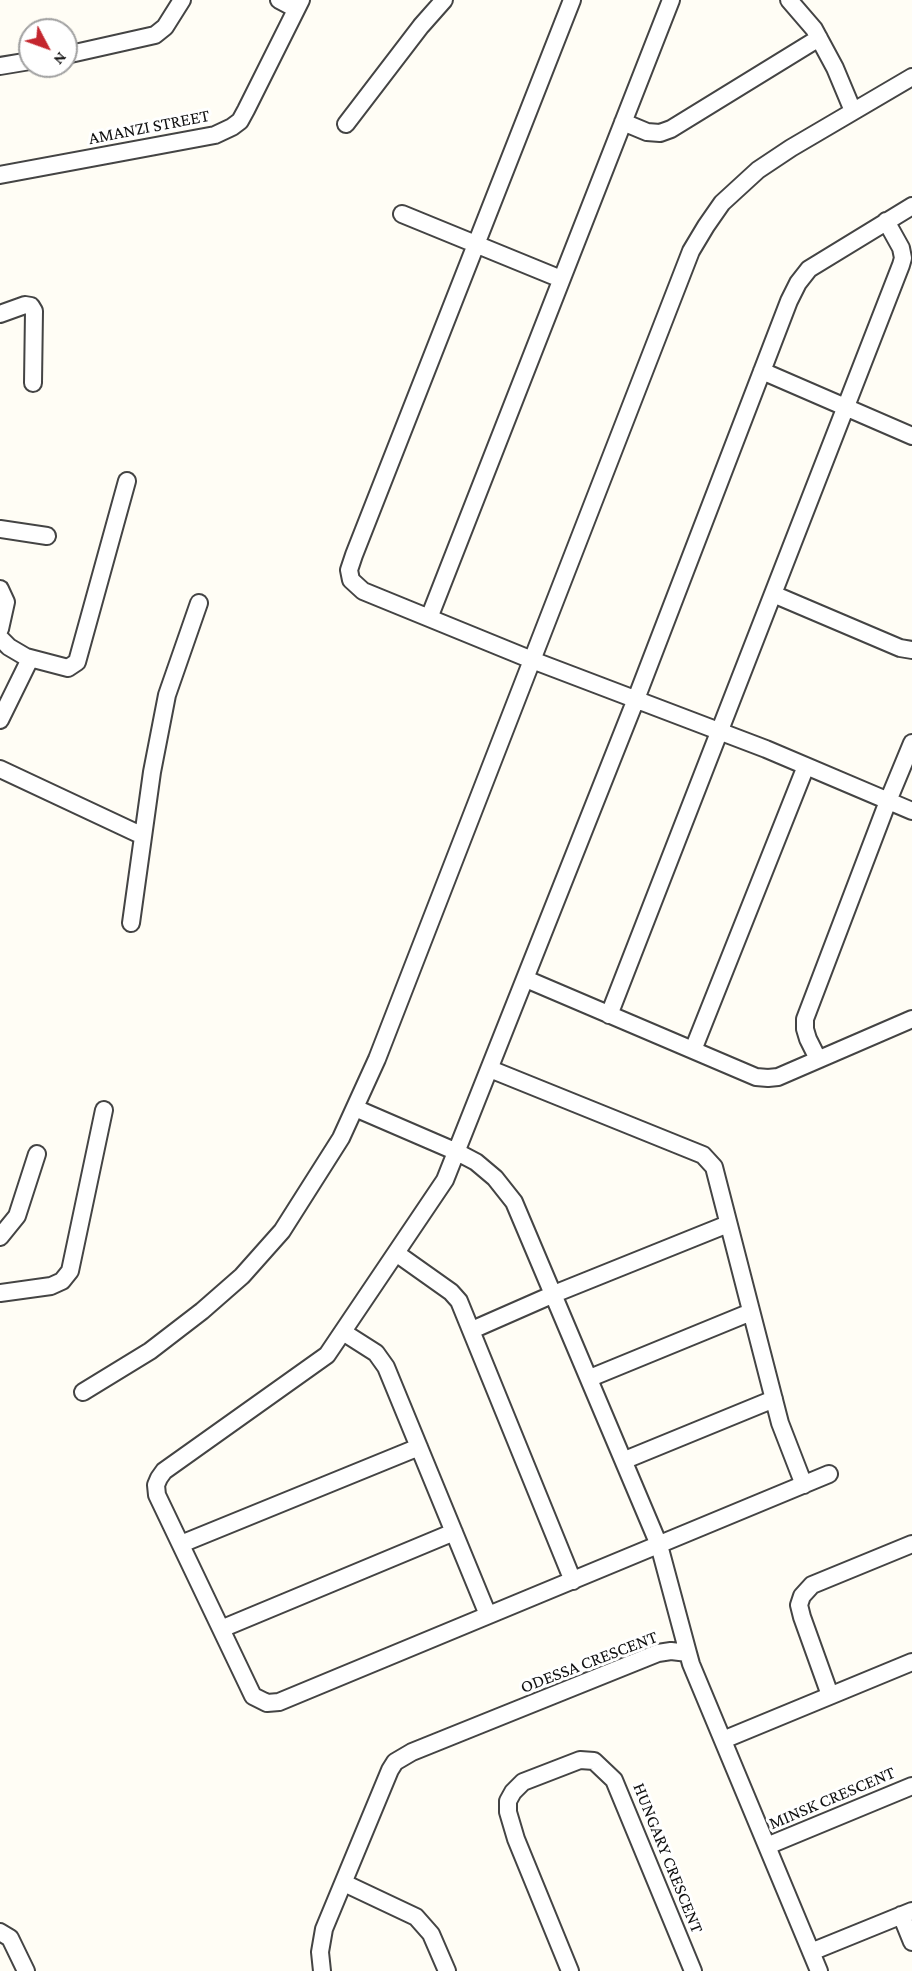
<!DOCTYPE html>
<html>
<head>
<meta charset="utf-8">
<style>
  body { margin:0 }
  #map { position:relative; width:912px; height:1971px; overflow:hidden; background:#fffdf5; font-family:"Crimson Pro",serif }
  canvas { display:block }
  .north { position:absolute; left:18px; top:18px; width:60px; height:60px; box-sizing:border-box; background:#fff; border:2px solid #a0a0a0; border-radius:50%; rotate:131deg; font-size:16px; font-weight:700; line-height:24px; text-align:center; color:#111 }
  .north::after { content:''; display:block; margin:auto; width:21px; height:27px; background:#c4262e; clip-path:polygon(50% 0,100% 100%,50% 72%,0 100%) }
</style>
</head>
<body>
<div id="map">
<canvas width="912" height="1971"></canvas>
<div class="north">N</div>
</div>
<script>
const c = document.querySelector('canvas').getContext('2d');
c.lineJoin = 'round';
function poly(rows) {
  const path = new Path2D();
  for (const r of rows) {
    path.moveTo(r[0], r[1]);
    for (let i = 2; i < r.length; i += 2) path.lineTo(r[i], r[i + 1]);
  }
  return path;
}
function trace(path, color, width, dash) {
  c.strokeStyle = color;
  c.lineWidth = width;
  c.lineCap = dash ? 'butt' : 'round';
  c.setLineDash(dash || []);
  c.stroke(path);
}
function label(font, color, halo, rows, align = 'center') {
  c.font = font + ' "Crimson Pro",serif';
  c.lineWidth = 6;
  c.setLineDash([]);
  c.textBaseline = 'middle';
  c.strokeStyle = halo;
  c.fillStyle = color;
  for (const [text, x, y, turn = 0] of rows) {
    c.save();
    c.translate(x, y);
    c.rotate((+turn || 0) * Math.PI / 180);
    c.textAlign = isNaN(turn) ? turn : align;
    if (halo) c.strokeText(text, 0, 0);
    c.fillText(text, 0, 0);
    c.restore();
  }
}
const minor = poly([
  [279,0,296,9],
  [572,0,354,555,349,570,351,580,363,591,532,660,766,749,912,811],
  [789,0,814,29,835,68,853,111],
  [66,55,155,35,165,27,182,0],
  [0,66,30,61],
  [623,122,647,132,660,133,671,129,819,38],
  [346,124,421,26,444,0],
  [0,175,215,135,232,127,240,121,246,110,301,0],
  [402,214,561,279],
  [0,314,25,305,31,306,34,311,33,383],
  [762,371,912,436],
  [0,529,47,536],
  [0,589,6,602,0,629],
  [773,594,900,648,912,650],
  [429,618,671,0],
  [0,638,9,647,26,657,28,663,0,720],
  [26,657,68,668,77,662,127,481],
  [0,769,143,836],
  [131,923,152,772,167,695,199,603],
  [526,979,756,1077,768,1078,778,1077,912,1019],
  [609,1015,901,265,903,258,901,248,886,221],
  [693,1050,806,766],
  [818,1059,808,1039,805,1029,805,1019,888,801,912,743],
  [490,1069,703,1155,714,1167,780,1423,804,1485],
  [355,1108,457,1152,476,1162,495,1178,514,1202,659,1545,688,1653],
  [0,1237,17,1216,37,1154],
  [396,1253,451,1292,459,1301,573,1581],
  [0,1293,51,1286,62,1281,70,1271,104,1110],
  [472,1330,554,1294,728,1224],
  [343,1332,376,1353,386,1367,488,1615],
  [590,1378,751,1312],
  [83,1392,150,1351,202,1311,242,1276,282,1231,341,1138,377,1059,691,251,706,226,722,203,758,170,791,148,912,77],
  [625,1460,774,1399],
  [829,1474,279,1702,267,1703,253,1696,157,1495,156,1485,159,1478,164,1471,327,1355,445,1180,636,699,789,301,798,283,809,269,912,206],
  [181,1544,419,1447],
  [221,1629,454,1532],
  [830,1695,802,1617,799,1605,802,1596,812,1585,912,1544],
  [723,1740,912,1662],
  [767,1846,912,1786],
  [344,1883,416,1917,431,1934,447,1971],
  [901,1915,912,1942],
  [0,1932,10,1938,26,1971],
  [811,1952,912,1911],
  [322,1971,320,1952,324,1929,390,1770,395,1762,412,1752,658,1653,671,1651,688,1653,691,1664,819,1971],
  [570,1971,516,1839,508,1812,508,1801,513,1792,523,1782,580,1760,594,1761,614,1780,693,1971]
]);
const streetNames = [
  ["AMANZI STREET",149,127,-11],
  ["ODESSA CRESCENT",589,1662,-21],
  ["MINSK CRESCENT",832,1798,-23],
  ["HUNGARY CRESCENT",668,1858,68]
];
trace(minor, '#444', 20);
trace(minor, '#fff', 16);
label('18px', '#111', '#fff', streetNames);
</script>
</body>
</html>
